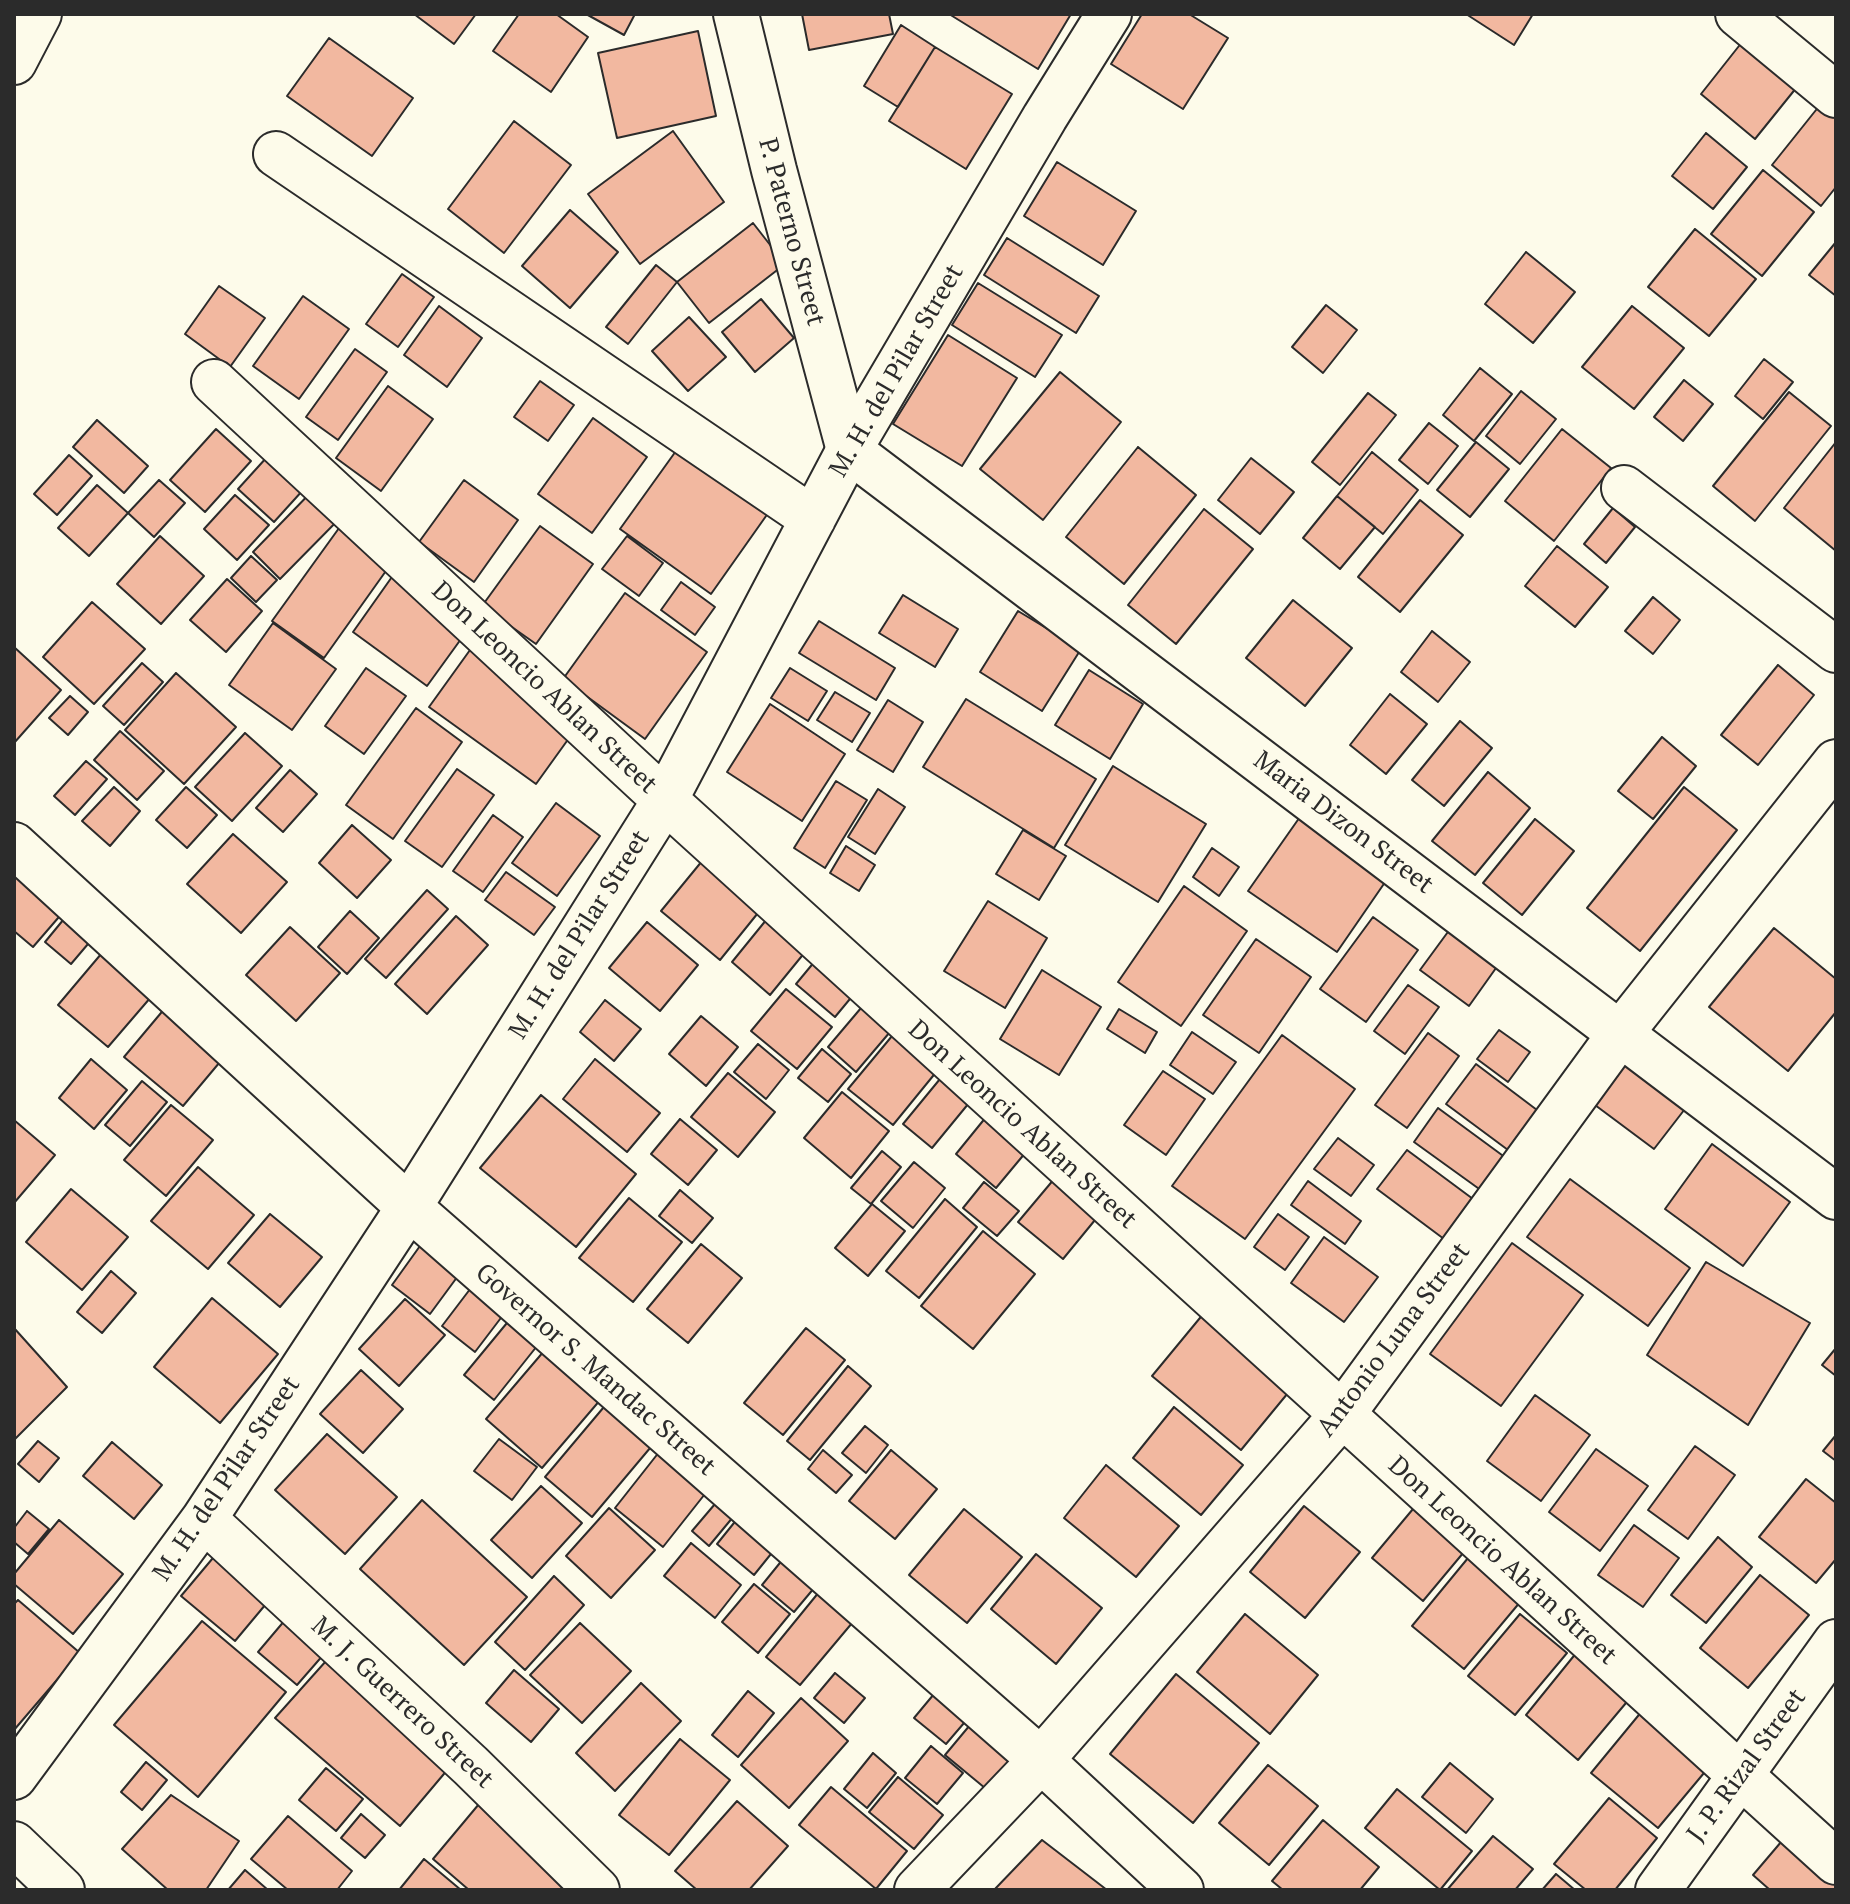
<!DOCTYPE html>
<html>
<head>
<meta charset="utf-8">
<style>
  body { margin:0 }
  #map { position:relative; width:1850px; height:1904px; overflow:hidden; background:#fdfbea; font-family:"PT Serif",serif }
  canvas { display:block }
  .frame { position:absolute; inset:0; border:16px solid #2b2b2b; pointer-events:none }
</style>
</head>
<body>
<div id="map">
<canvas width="1850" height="1904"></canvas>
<div class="frame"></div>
</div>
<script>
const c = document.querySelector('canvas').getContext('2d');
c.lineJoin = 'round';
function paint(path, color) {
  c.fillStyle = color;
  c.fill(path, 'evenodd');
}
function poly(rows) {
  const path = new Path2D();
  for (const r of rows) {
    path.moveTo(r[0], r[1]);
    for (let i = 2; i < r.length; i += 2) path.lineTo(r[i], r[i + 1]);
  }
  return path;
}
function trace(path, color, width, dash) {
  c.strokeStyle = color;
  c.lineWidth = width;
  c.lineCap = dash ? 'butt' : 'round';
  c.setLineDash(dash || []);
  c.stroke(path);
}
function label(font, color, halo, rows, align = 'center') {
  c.font = font + ' "PT Serif",serif';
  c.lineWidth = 6;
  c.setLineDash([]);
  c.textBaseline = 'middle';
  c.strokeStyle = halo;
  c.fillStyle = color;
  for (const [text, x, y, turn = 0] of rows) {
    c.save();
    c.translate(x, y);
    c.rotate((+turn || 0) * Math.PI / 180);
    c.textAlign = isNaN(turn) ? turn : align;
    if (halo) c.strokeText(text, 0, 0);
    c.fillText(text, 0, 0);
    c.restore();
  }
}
const building = poly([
  [414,14,476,14,454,44,414,14],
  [519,14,556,14,588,37,551,92,493,51,519,14],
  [586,14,635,14,624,35,586,14],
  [802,14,889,14,893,34,809,50,802,14],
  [949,14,1071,14,1038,69,949,14],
  [1142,14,1189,14,1228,38,1183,109,1111,64,1142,14],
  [1466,14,1533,14,1514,45,1466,14],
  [901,25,935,47,898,107,864,86,901,25],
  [698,31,716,116,617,138,598,53,698,31],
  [1750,32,1805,77,1755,139,1701,94,1750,32],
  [329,38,413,98,372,156,287,96,329,38],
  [935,47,1012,94,966,169,889,121,935,47],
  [1828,95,1836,102,1836,187,1821,206,1772,165,1828,95],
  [514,121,571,165,504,253,448,209,514,121],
  [673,131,724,202,640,264,588,194,673,131],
  [1706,133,1747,167,1713,209,1672,176,1706,133],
  [1057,162,1136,211,1103,265,1024,216,1057,162],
  [1763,170,1814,212,1762,276,1711,234,1763,170],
  [570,210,618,252,570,308,522,266,570,210],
  [753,223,785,264,709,323,677,282,753,223],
  [1695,229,1756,279,1709,336,1648,287,1695,229],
  [1007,238,1099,296,1076,333,984,275,1007,238],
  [1836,242,1836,296,1809,275,1836,242],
  [1526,252,1575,292,1533,343,1485,304,1526,252],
  [656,265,677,282,628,344,606,327,656,265],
  [402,274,434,297,398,347,366,324,402,274],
  [978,283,1062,335,1035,377,952,325,978,283],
  [219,286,265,318,230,367,185,334,219,286],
  [303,296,349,329,299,399,253,366,303,296],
  [761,299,794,338,755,372,722,332,761,299],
  [1326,305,1357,330,1323,373,1292,347,1326,305],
  [439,306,482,338,447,387,404,355,439,306],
  [1632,306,1684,348,1634,409,1582,367,1632,306],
  [689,317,726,357,688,391,652,351,689,317],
  [948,335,1017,378,962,466,893,424,948,335],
  [355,349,387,372,338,440,306,417,355,349],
  [1764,359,1793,382,1763,419,1735,396,1764,359],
  [1480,368,1512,394,1474,441,1443,415,1480,368],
  [1060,372,1121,422,1043,520,980,469,1060,372],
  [1684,380,1713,404,1683,441,1654,417,1684,380],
  [540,381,574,405,548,441,514,417,540,381],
  [388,386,433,419,381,491,336,458,388,386],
  [1521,391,1556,419,1520,464,1486,436,1521,391],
  [1789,392,1831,426,1755,521,1713,486,1789,392],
  [1368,393,1396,415,1340,485,1312,462,1368,393],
  [593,418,647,457,592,533,538,494,593,418],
  [97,420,148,466,124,493,73,447,97,420],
  [1429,423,1458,446,1428,484,1399,460,1429,423],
  [216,429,251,461,205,512,170,480,216,429],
  [1562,429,1611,468,1554,541,1505,501,1562,429],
  [1476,442,1509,469,1470,517,1437,490,1476,442],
  [1836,442,1836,551,1784,508,1836,442],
  [681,444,771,509,711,594,620,529,681,444],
  [277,446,313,479,274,522,238,489,277,446],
  [1138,447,1196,495,1124,584,1066,537,1138,447],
  [1372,452,1418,490,1383,534,1337,496,1372,452],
  [69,455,92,476,57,515,34,494,69,455],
  [1251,458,1294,492,1260,534,1218,500,1251,458],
  [159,480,185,503,154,537,128,513,159,480],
  [464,480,518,520,474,582,419,542,464,480],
  [319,484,347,511,280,579,253,552,319,484],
  [97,485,128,513,89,556,58,528,97,485],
  [235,495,269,525,237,560,204,529,235,495],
  [1337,496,1375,527,1340,569,1303,538,1337,496],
  [1420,500,1463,535,1400,612,1358,577,1420,500],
  [1613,508,1635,527,1606,563,1584,544,1613,508],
  [1204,509,1253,549,1176,644,1128,605,1204,509],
  [347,517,398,554,324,658,272,621,347,517],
  [540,526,593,564,536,644,482,606,540,526],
  [160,536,204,576,161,624,117,584,160,536],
  [627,536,663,563,639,596,602,569,627,536],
  [1557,546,1608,587,1575,627,1525,586,1557,546],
  [251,556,277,580,256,602,231,578,251,556],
  [394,574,469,628,427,686,353,632,394,574],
  [227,579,262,611,226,652,190,620,227,579],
  [681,582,715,607,695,635,661,610,681,582],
  [625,593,707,652,645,739,563,679,625,593],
  [903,595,958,629,935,667,879,633,903,595],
  [1653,597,1680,620,1653,654,1625,631,1653,597],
  [1293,600,1352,648,1305,706,1246,658,1293,600],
  [92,602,145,649,94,704,43,657,92,602],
  [1018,611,1081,649,1042,711,980,672,1018,611],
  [819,621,895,668,876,700,799,653,819,621],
  [273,623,336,669,292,730,229,685,273,623],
  [1432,631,1470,662,1438,702,1401,672,1432,631],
  [14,647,61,690,14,743,14,647],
  [470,650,577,727,536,784,429,707,470,650],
  [142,663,163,682,124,725,103,706,142,663],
  [1778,665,1814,695,1758,765,1721,735,1778,665],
  [366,668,406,696,364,754,325,726,366,668],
  [790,668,827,691,808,721,771,698,790,668],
  [1089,670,1143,704,1110,759,1055,725,1089,670],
  [176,673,236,727,184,784,125,730,176,673],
  [835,692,870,713,852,742,817,720,835,692],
  [1390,694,1427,724,1386,774,1350,745,1390,694],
  [70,696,88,712,68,735,49,718,70,696],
  [966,699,1096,779,1054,848,923,767,966,699],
  [888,700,923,722,893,772,857,750,888,700],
  [770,704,845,754,802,821,727,772,770,704],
  [416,708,462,742,393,839,346,805,416,708],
  [1460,721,1492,748,1444,806,1412,780,1460,721],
  [120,731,164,771,137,800,94,760,120,731],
  [245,733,282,766,232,821,195,787,245,733],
  [1662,737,1696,766,1653,819,1618,791,1662,737],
  [86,761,107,779,75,815,54,796,86,761],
  [1113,766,1206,824,1158,902,1065,845,1113,766],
  [457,769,494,795,442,867,405,841,457,769],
  [290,770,317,794,283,832,256,808,290,770],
  [1488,772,1530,808,1475,875,1432,841,1488,772],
  [836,781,867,800,825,868,794,848,836,781],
  [114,787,140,811,110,846,82,821,114,787],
  [186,787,217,815,187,848,156,820,186,787],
  [1684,787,1737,830,1640,951,1587,908,1684,787],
  [878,789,905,807,875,854,848,837,878,789],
  [556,803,600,836,557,896,512,863,556,803],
  [1302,814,1390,875,1337,952,1248,891,1302,814],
  [493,815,523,837,483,892,453,871,493,815],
  [1535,819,1574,851,1522,915,1483,883,1535,819],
  [352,825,391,860,357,898,319,863,352,825],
  [1023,830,1066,856,1039,900,996,874,1023,830],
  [233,834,287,882,241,933,187,884,233,834],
  [846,846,875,865,859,891,830,873,846,846],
  [1212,848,1239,867,1219,896,1193,877,1212,848],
  [707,855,766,903,720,960,661,911,707,855],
  [14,856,71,903,33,947,14,931,14,856],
  [506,872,555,907,534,935,485,900,506,872],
  [1184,886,1247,931,1181,1026,1118,982,1184,886],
  [427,890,448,909,386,978,365,959,427,890],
  [988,901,1047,938,1005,1008,944,971,988,901],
  [73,908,99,931,71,964,45,942,73,908],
  [350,911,379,938,347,974,318,947,350,911],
  [771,914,810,946,770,995,732,962,771,914],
  [456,916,488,945,427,1014,395,984,456,916],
  [1373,917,1418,950,1366,1022,1320,989,1373,917],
  [647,922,698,965,660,1011,609,968,647,922],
  [1453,925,1501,961,1469,1006,1420,970,1453,925],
  [290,927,340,973,296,1021,246,975,290,927],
  [1774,928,1836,979,1836,1012,1788,1071,1709,1007,1774,928],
  [1256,939,1311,977,1259,1053,1203,1015,1256,939],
  [107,947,157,990,108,1047,58,1005,107,947],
  [820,955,859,988,835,1017,796,984,820,955],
  [1042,970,1101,1007,1059,1075,1000,1039,1042,970],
  [1408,985,1439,1007,1405,1054,1374,1031,1408,985],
  [786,989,832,1027,797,1069,751,1031,786,989],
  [872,995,901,1019,856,1072,828,1047,872,995],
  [605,1000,641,1029,614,1061,580,1032,605,1000],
  [171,1001,230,1050,183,1106,124,1057,171,1001],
  [1119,1009,1157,1032,1145,1053,1107,1029,1119,1009],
  [701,1016,738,1047,706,1086,669,1054,701,1016],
  [902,1024,946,1060,893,1125,848,1089,902,1024],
  [1499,1030,1530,1052,1508,1082,1477,1059,1499,1030],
  [1192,1032,1236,1062,1213,1094,1170,1065,1192,1032],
  [1428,1033,1459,1056,1407,1128,1375,1105,1428,1033],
  [1282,1035,1355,1089,1245,1239,1172,1186,1282,1035],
  [758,1044,789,1070,766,1099,734,1072,758,1044],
  [822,1049,851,1074,828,1102,798,1078,822,1049],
  [91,1059,127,1090,94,1129,59,1098,91,1059],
  [595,1059,660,1113,627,1152,563,1099,595,1059],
  [1628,1060,1688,1105,1654,1149,1595,1105,1628,1060],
  [1476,1064,1537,1110,1508,1150,1446,1104,1476,1064],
  [949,1068,978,1092,932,1148,903,1124,949,1068],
  [1163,1071,1205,1099,1166,1155,1124,1125,1163,1071],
  [728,1073,775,1112,738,1157,691,1117,728,1073],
  [142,1081,167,1102,130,1146,105,1125,142,1081],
  [842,1092,889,1131,851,1178,804,1138,842,1092],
  [541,1095,636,1174,576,1247,480,1168,541,1095],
  [171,1105,213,1140,166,1196,124,1160,171,1105],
  [995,1106,1036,1140,996,1188,956,1154,995,1106],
  [1438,1108,1506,1158,1482,1191,1414,1142,1438,1108],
  [680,1119,717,1150,688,1185,651,1154,680,1119],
  [14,1120,55,1155,14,1203,14,1120],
  [1338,1138,1374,1165,1351,1196,1314,1169,1338,1138],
  [1712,1144,1790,1202,1743,1266,1665,1209,1712,1144],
  [1407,1150,1473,1199,1444,1239,1377,1189,1407,1150],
  [882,1151,901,1167,871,1204,851,1188,882,1151],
  [914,1162,945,1188,913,1228,881,1201,914,1162],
  [198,1167,254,1215,208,1269,151,1221,198,1167],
  [1060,1172,1104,1209,1063,1259,1018,1222,1060,1172],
  [1570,1179,1690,1268,1648,1326,1527,1237,1570,1179],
  [1308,1181,1361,1221,1345,1244,1291,1205,1308,1181],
  [984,1182,1019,1211,997,1236,963,1208,984,1182],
  [71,1189,128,1237,82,1290,26,1242,71,1189],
  [680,1190,713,1218,692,1243,659,1216,680,1190],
  [629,1198,682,1242,633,1302,579,1258,629,1198],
  [945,1199,977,1227,919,1298,886,1271,945,1199],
  [872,1204,905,1231,868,1276,835,1248,872,1204],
  [270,1214,322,1257,280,1307,228,1263,270,1214],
  [1278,1214,1309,1237,1285,1270,1254,1247,1278,1214],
  [983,1231,1035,1274,973,1349,921,1306,983,1231],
  [430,1232,469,1261,430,1314,392,1285,430,1232],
  [1324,1237,1378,1277,1344,1322,1291,1283,1324,1237],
  [1512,1243,1583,1295,1501,1406,1430,1354,1512,1243],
  [701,1244,742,1278,688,1343,647,1309,701,1244],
  [1706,1262,1810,1323,1748,1425,1647,1355,1706,1262],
  [111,1271,136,1293,102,1333,77,1312,111,1271],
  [480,1276,513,1302,475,1352,442,1326,480,1276],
  [212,1298,278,1354,220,1423,154,1367,212,1298],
  [405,1299,445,1335,399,1386,359,1349,405,1299],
  [1209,1307,1297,1382,1241,1450,1152,1376,1209,1307],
  [516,1312,545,1336,494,1400,464,1375,516,1312],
  [14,1328,67,1387,14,1440,14,1328],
  [806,1328,845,1360,783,1435,744,1403,806,1328],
  [550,1344,607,1392,542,1468,486,1419,550,1344],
  [1836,1348,1836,1376,1822,1365,1836,1348],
  [848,1366,871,1386,810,1460,787,1441,848,1366],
  [361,1370,403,1409,363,1453,320,1414,361,1370],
  [614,1395,661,1435,592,1517,545,1477,614,1395],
  [1535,1395,1590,1435,1541,1501,1487,1461,1535,1395],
  [1174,1407,1243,1465,1201,1515,1133,1458,1174,1407],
  [865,1426,888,1445,866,1473,842,1453,865,1426],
  [327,1434,397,1497,345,1554,275,1490,327,1434],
  [1836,1435,1836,1461,1823,1451,1836,1435],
  [499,1439,537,1467,512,1500,474,1471,499,1439],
  [38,1441,59,1458,39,1482,18,1464,38,1441],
  [112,1442,162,1485,134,1519,83,1476,112,1442],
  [667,1442,716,1480,663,1547,615,1508,667,1442],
  [1695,1446,1735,1475,1688,1539,1648,1510,1695,1446],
  [1596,1449,1648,1486,1600,1551,1549,1512,1596,1449],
  [823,1450,852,1475,836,1493,808,1469,823,1450],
  [891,1450,937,1489,895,1539,849,1501,891,1450],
  [1106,1465,1179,1526,1136,1577,1064,1518,1106,1465],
  [1806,1479,1836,1503,1836,1559,1816,1583,1759,1537,1806,1479],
  [541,1486,582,1523,532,1578,491,1540,541,1486],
  [726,1491,743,1505,709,1546,692,1531,726,1491],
  [1423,1497,1474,1540,1423,1601,1372,1558,1423,1497],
  [422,1500,527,1597,464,1665,360,1569,422,1500],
  [1304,1506,1360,1552,1305,1618,1250,1572,1304,1506],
  [609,1508,655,1550,611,1598,566,1556,609,1508],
  [746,1508,783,1539,754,1575,717,1544,746,1508],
  [964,1509,1022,1557,967,1623,909,1575,964,1509],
  [27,1511,49,1529,28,1554,14,1542,14,1528,27,1511],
  [59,1520,123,1574,73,1634,14,1584,14,1574,59,1520],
  [1634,1525,1679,1558,1643,1607,1598,1575,1634,1525],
  [1718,1537,1752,1567,1706,1623,1671,1595,1718,1537],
  [691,1543,741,1585,715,1618,664,1576,691,1543],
  [223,1546,276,1592,235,1641,181,1596,223,1546],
  [792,1548,825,1575,794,1612,762,1585,792,1548],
  [1036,1554,1102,1608,1056,1664,991,1609,1036,1554],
  [1468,1558,1521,1601,1464,1669,1412,1626,1468,1558],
  [1760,1575,1809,1615,1748,1688,1700,1648,1760,1575],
  [554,1576,584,1605,525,1670,495,1642,554,1576],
  [828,1581,863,1610,800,1685,766,1657,828,1581],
  [754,1584,790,1614,758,1653,722,1622,754,1584],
  [18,1600,80,1653,14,1730,14,1604,18,1600],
  [291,1613,331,1646,297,1685,258,1652,291,1613],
  [1245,1614,1318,1675,1270,1734,1197,1672,1245,1614],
  [1520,1614,1567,1653,1515,1715,1468,1676,1520,1614],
  [202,1621,286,1692,198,1797,114,1725,202,1621],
  [580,1623,631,1671,582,1723,530,1675,580,1623],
  [1577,1652,1631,1697,1578,1760,1526,1715,1577,1652],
  [326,1661,454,1762,400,1826,275,1718,326,1661],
  [514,1670,559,1709,531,1742,486,1703,514,1670],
  [835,1673,865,1698,844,1723,814,1698,835,1673],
  [1176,1674,1259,1743,1193,1823,1110,1754,1176,1674],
  [944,1682,976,1709,946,1744,914,1718,944,1682],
  [641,1683,681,1721,615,1791,576,1753,641,1683],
  [748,1691,774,1713,738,1757,712,1735,748,1691],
  [801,1698,848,1741,789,1808,741,1765,801,1698],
  [1647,1705,1714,1761,1658,1828,1591,1773,1647,1705],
  [980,1713,1026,1751,991,1793,945,1755,980,1713],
  [680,1739,730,1780,669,1855,619,1815,680,1739],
  [931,1746,963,1773,937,1804,905,1778,931,1746],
  [873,1753,896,1773,867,1808,844,1789,873,1753],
  [146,1762,167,1780,142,1810,121,1792,146,1762],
  [1450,1763,1493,1799,1466,1833,1422,1797,1450,1763],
  [1268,1765,1318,1806,1269,1865,1219,1823,1268,1765],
  [326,1768,363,1799,336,1831,299,1800,326,1768],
  [898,1777,943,1815,914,1849,869,1812,898,1777],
  [831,1787,907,1851,876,1889,799,1825,831,1787],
  [1397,1789,1472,1851,1440,1890,1365,1828,1397,1789],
  [171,1795,239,1841,206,1890,168,1890,122,1849,171,1795],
  [1609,1798,1657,1838,1615,1890,1586,1890,1554,1864,1609,1798],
  [737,1801,788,1846,749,1890,697,1890,675,1871,737,1801],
  [479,1804,569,1880,560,1890,469,1890,433,1859,479,1804],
  [361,1814,385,1835,365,1858,341,1838,361,1814],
  [288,1816,352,1871,337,1890,288,1890,251,1859,288,1816],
  [1323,1820,1379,1867,1360,1890,1283,1890,1272,1881,1323,1820],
  [1787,1835,1836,1876,1836,1890,1770,1890,1753,1875,1787,1835],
  [1493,1836,1533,1869,1515,1890,1447,1890,1493,1836],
  [1042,1840,1107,1890,994,1890,1042,1840],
  [424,1859,461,1890,399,1890,424,1859],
  [245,1870,268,1890,228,1890,245,1870],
  [1556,1874,1575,1890,1542,1890,1556,1874]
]);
const minor = poly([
  [1738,14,1836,95],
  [14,62,39,14],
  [276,154,813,519],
  [214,382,665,800,1836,1862],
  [1624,488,1836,650],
  [14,845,409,1207,1041,1760,1181,1890],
  [204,1519,471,1766,597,1890],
  [14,1777,204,1519,409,1207,665,800,849,450,1045,117,1109,14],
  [14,1844,62,1890],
  [917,1890,1041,1760,1341,1416,1620,1034,1836,762]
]);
const major = poly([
  [736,14,774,170,849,450,1836,1197],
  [1658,1890,1836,1642]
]);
const streetNames = [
  ["P. Paterno Street",791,232,75],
  ["M. H. del Pilar Street",897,371,-60],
  ["Don Leoncio Ablan Street",544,688,43],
  ["Maria Dizon Street",1343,823,37],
  ["M. H. del Pilar Street",580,935,-58],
  ["Don Leoncio Ablan Street",1022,1125,42],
  ["Antonio Luna Street",1394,1340,-53],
  ["Governor S. Mandac Street",595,1370,41],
  ["M. H. del Pilar Street",227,1479,-56],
  ["Don Leoncio Ablan Street",1502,1561,42],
  ["M. J. Guerrero Street",402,1703,43],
  ["J. P. Rizal Street",1747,1766,-54]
];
paint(building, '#f2b8a0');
trace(building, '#2b2b2b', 2);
trace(minor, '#2b2b2b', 48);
trace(major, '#2b2b2b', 48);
trace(minor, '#fdfbea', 44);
trace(major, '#fdfbea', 44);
label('26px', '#2b2b2b', '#fdfbea', streetNames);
</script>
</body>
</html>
